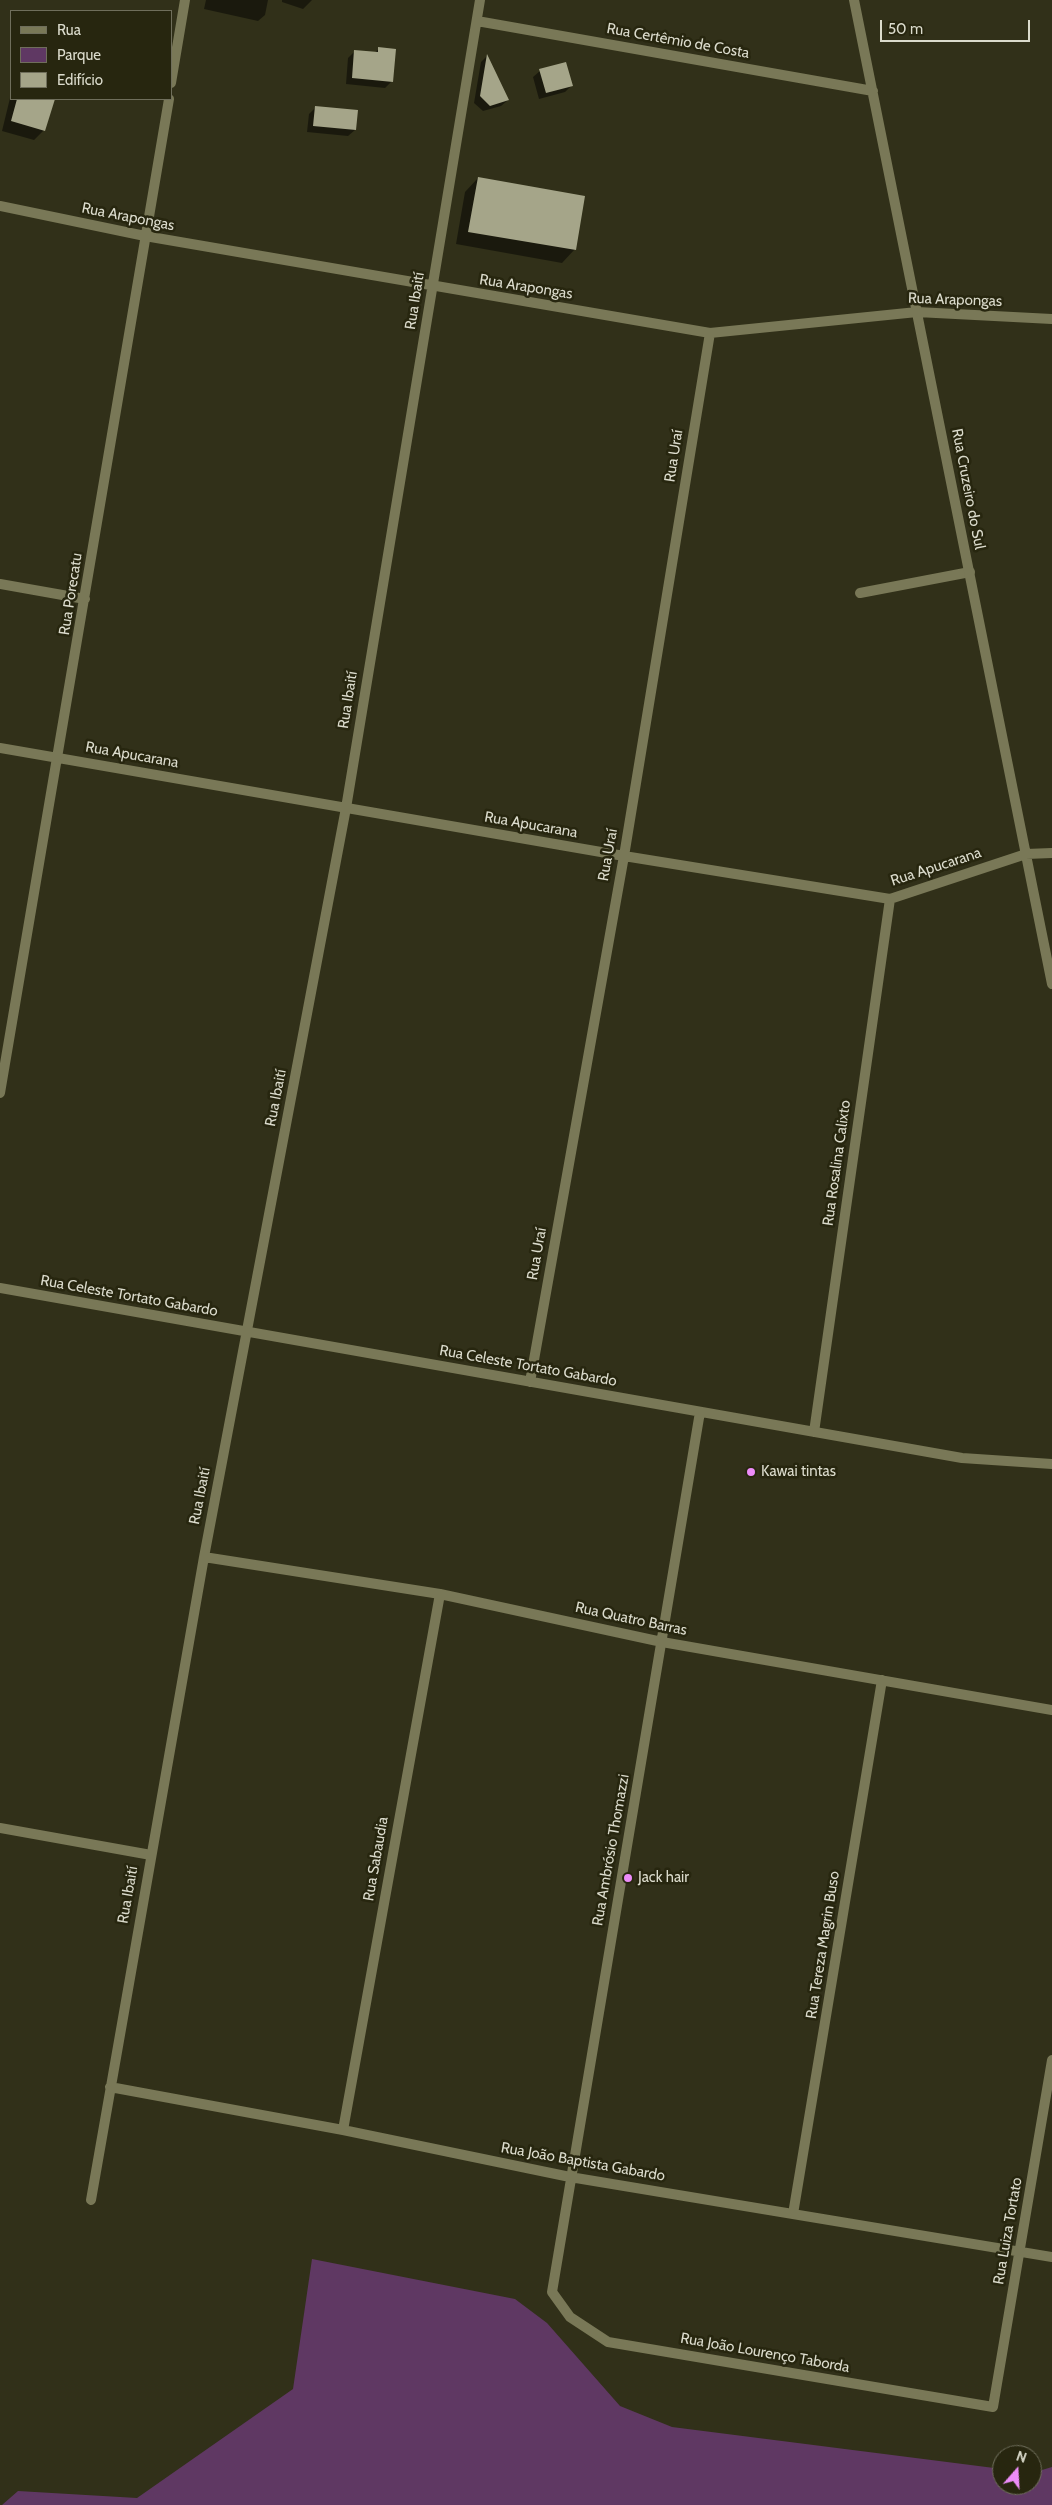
<!DOCTYPE html>
<html>
<head>
<meta charset="utf-8">
<style>
  body { margin:0 }
  #map { position:relative; width:1052px; height:2505px; overflow:hidden; background:#313019; font-family:Cabin,sans-serif }
  canvas { display:block }
  .legend { position:absolute; left:10px; top:10px; width:162px; height:90px; box-sizing:border-box; background:#27260f; border:1px solid #6f6e5b; margin:0; padding:6px 9px; list-style:none; font-size:15px; color:#dbdbcc }
  .legend li { display:flex; align-items:center; gap:10px; height:25px }
  .legend b { width:25px; border:1px solid #6f6e5b }
  .north { position:absolute; left:992px; top:2445px; width:50px; height:50px; box-sizing:border-box; background:#27260f; border:1px solid #6f6e5b; border-radius:50%; rotate:19deg; font-size:14px; font-weight:700; line-height:20px; text-align:center; color:#dbdbcc }
  .north::after { content:''; display:block; margin:auto; width:18px; height:22px; background:#ed8cf9; clip-path:polygon(50% 0,100% 100%,50% 72%,0 100%) }
  .scale { position:absolute; left:880px; top:20px; width:150px; height:22px; box-sizing:border-box; border:2px solid #dbdbcc; border-top:0; padding-left:6px; font-size:15px; line-height:18px; white-space:nowrap; color:#dbdbcc; -webkit-text-stroke:4px #27260f; paint-order:stroke }
</style>
</head>
<body>
<div id="map">
<canvas width="1052" height="2505"></canvas>
<ul class="legend">
<li><b style="height:6px;background:#797857"></b>Rua</li>
<li><b style="height:14px;background:#5f3863"></b>Parque</li>
<li><b style="height:14px;background:#a5a589"></b>Edifício</li>
</ul>
<div class="north">N</div>
<div class="scale">50 m</div>
</div>
<script>
const c = document.querySelector('canvas').getContext('2d');
c.lineJoin = 'round';
function paint(path, color) {
  c.fillStyle = color;
  c.fill(path, 'evenodd');
}
function poly(rows) {
  const path = new Path2D();
  for (const r of rows) {
    path.moveTo(r[0], r[1]);
    for (let i = 2; i < r.length; i += 2) path.lineTo(r[i], r[i + 1]);
  }
  return path;
}
function trace(path, color, width, dash) {
  c.strokeStyle = color;
  c.lineWidth = width;
  c.lineCap = dash ? 'butt' : 'round';
  c.setLineDash(dash || []);
  c.stroke(path);
}
function label(font, color, halo, rows, align = 'center') {
  c.font = font + ' Cabin,sans-serif';
  c.lineWidth = 5;
  c.setLineDash([]);
  c.textBaseline = 'middle';
  c.strokeStyle = halo;
  c.fillStyle = color;
  for (const [text, x, y, turn = 0] of rows) {
    c.save();
    c.translate(x, y);
    c.rotate((+turn || 0) * Math.PI / 180);
    c.textAlign = isNaN(turn) ? turn : align;
    if (halo) c.strokeText(text, 0, 0);
    c.fillText(text, 0, 0);
    c.restore();
  }
}
const green = poly([
  [312,2259,515,2299,547,2323,620,2406,672,2427,1002,2469,1002,2485,1032,2485,1032,2473,1052,2467,1052,2505,2,2505,18,2491,137,2498,293,2389]
]);
const shadow = poly([
  [206,0,268,0,265,15,258,21,204,9],
  [282,0,312,0,303,9,282,2],
  [379,49,392,81,385,88,346,84,348,58,355,51,374,53],
  [487,56,508,100,501,106,483,111,474,103,481,62],
  [540,71,572,85,565,92,539,99,533,77],
  [11,94,11,99,54,99,44,130,34,140,2,131],
  [316,107,355,130,348,136,307,132,309,114],
  [478,178,575,249,562,263,456,244,465,192]
]);
const building = poly([
  [378,47,396,49,393,82,352,78,354,50,378,52],
  [487,54,509,100,490,106,480,96],
  [566,62,573,86,546,93,539,69],
  [17,99,55,99,45,131,11,121],
  [315,106,358,110,356,130,313,126],
  [478,177,585,196,576,250,468,232]
]);
const lane = poly([
  [860,593,970,572]
]);
const street = poly([
  [854,0,1052,984],
  [477,21,873,91],
  [171,83,185,0],
  [0,206,145,236,710,333,917,312,1052,319],
  [0,584,85,599],
  [0,748,624,856,890,899,1026,854,1052,853],
  [0,1093,169,99],
  [0,1288,962,1458,1052,1464],
  [530,1382,624,856,710,333],
  [700,1412,552,2292,570,2317,608,2342,993,2407,1052,2060],
  [814,1432,890,899],
  [204,1557,440,1594,662,1642,1052,1710],
  [0,1828,151,1855],
  [110,2087,343,2130,570,2177,1052,2257],
  [343,2130,440,1594],
  [91,2200,204,1557,346,808,480,0],
  [793,2214,882,1680]
]);
const markers = [
  [751,1472,5,"#ed8cf9"],
  [628,1878,5,"#ed8cf9"]
];
const streetNames = [
  ["Rua Certêmio de Costa",678,41,10],
  ["Rua Arapongas",128,217,11],
  ["Rua Arapongas",526,287,9],
  ["Rua Arapongas",955,300,2],
  ["Rua Ibaití",415,301,-81],
  ["Rua Uraí",674,456,-81],
  ["Rua Cruzeiro do Sul",968,489,79],
  ["Rua Porecatu",71,594,-81],
  ["Rua Ibaití",348,700,-81],
  ["Rua Apucarana",132,755,10],
  ["Rua Apucarana",531,825,10],
  ["Rua Uraí",608,855,-80],
  ["Rua Apucarana",936,867,-18],
  ["Rua Ibaití",276,1098,-79],
  ["Rua Rosalina Calixto",837,1163,-82],
  ["Rua Uraí",537,1254,-80],
  ["Rua Celeste Tortato Gabardo",129,1296,10],
  ["Rua Celeste Tortato Gabardo",528,1366,10],
  ["Rua Ibaití",200,1496,-79],
  ["Rua Quatro Barras",631,1619,12],
  ["Rua Ambrósio Thomazzi",611,1850,-80],
  ["Rua Sabaudia",376,1859,-80],
  ["Rua Ibaití",128,1895,-80],
  ["Rua Tereza Magrin Buso",823,1945,-81],
  ["Rua João Baptista Gabardo",583,2162,10],
  ["Rua Luiza Tortato",1008,2231,-80],
  ["Rua João Lourenço Taborda",765,2353,10]
];
const poiNames = [
  ["Kawai tintas",761,1472],
  ["Jack hair",638,1878]
];
paint(green, '#5f3863');
paint(shadow, '#0007');
paint(building, '#a5a589');
trace(lane, '#797857', 10);
trace(street, '#797857', 10);
for (const [x, y, r, color] of markers) {
  const dot = new Path2D();
  dot.arc(x, y, r, 0, 2 * Math.PI);
  c.fillStyle = color;
  c.fill(dot);
  trace(dot, '#27260f', 2);
}
label('15px', '#dbdbcc', '#27260f', streetNames);
label('15px', '#dbdbcc', '#27260f', poiNames, 'left');
</script>
</body>
</html>
